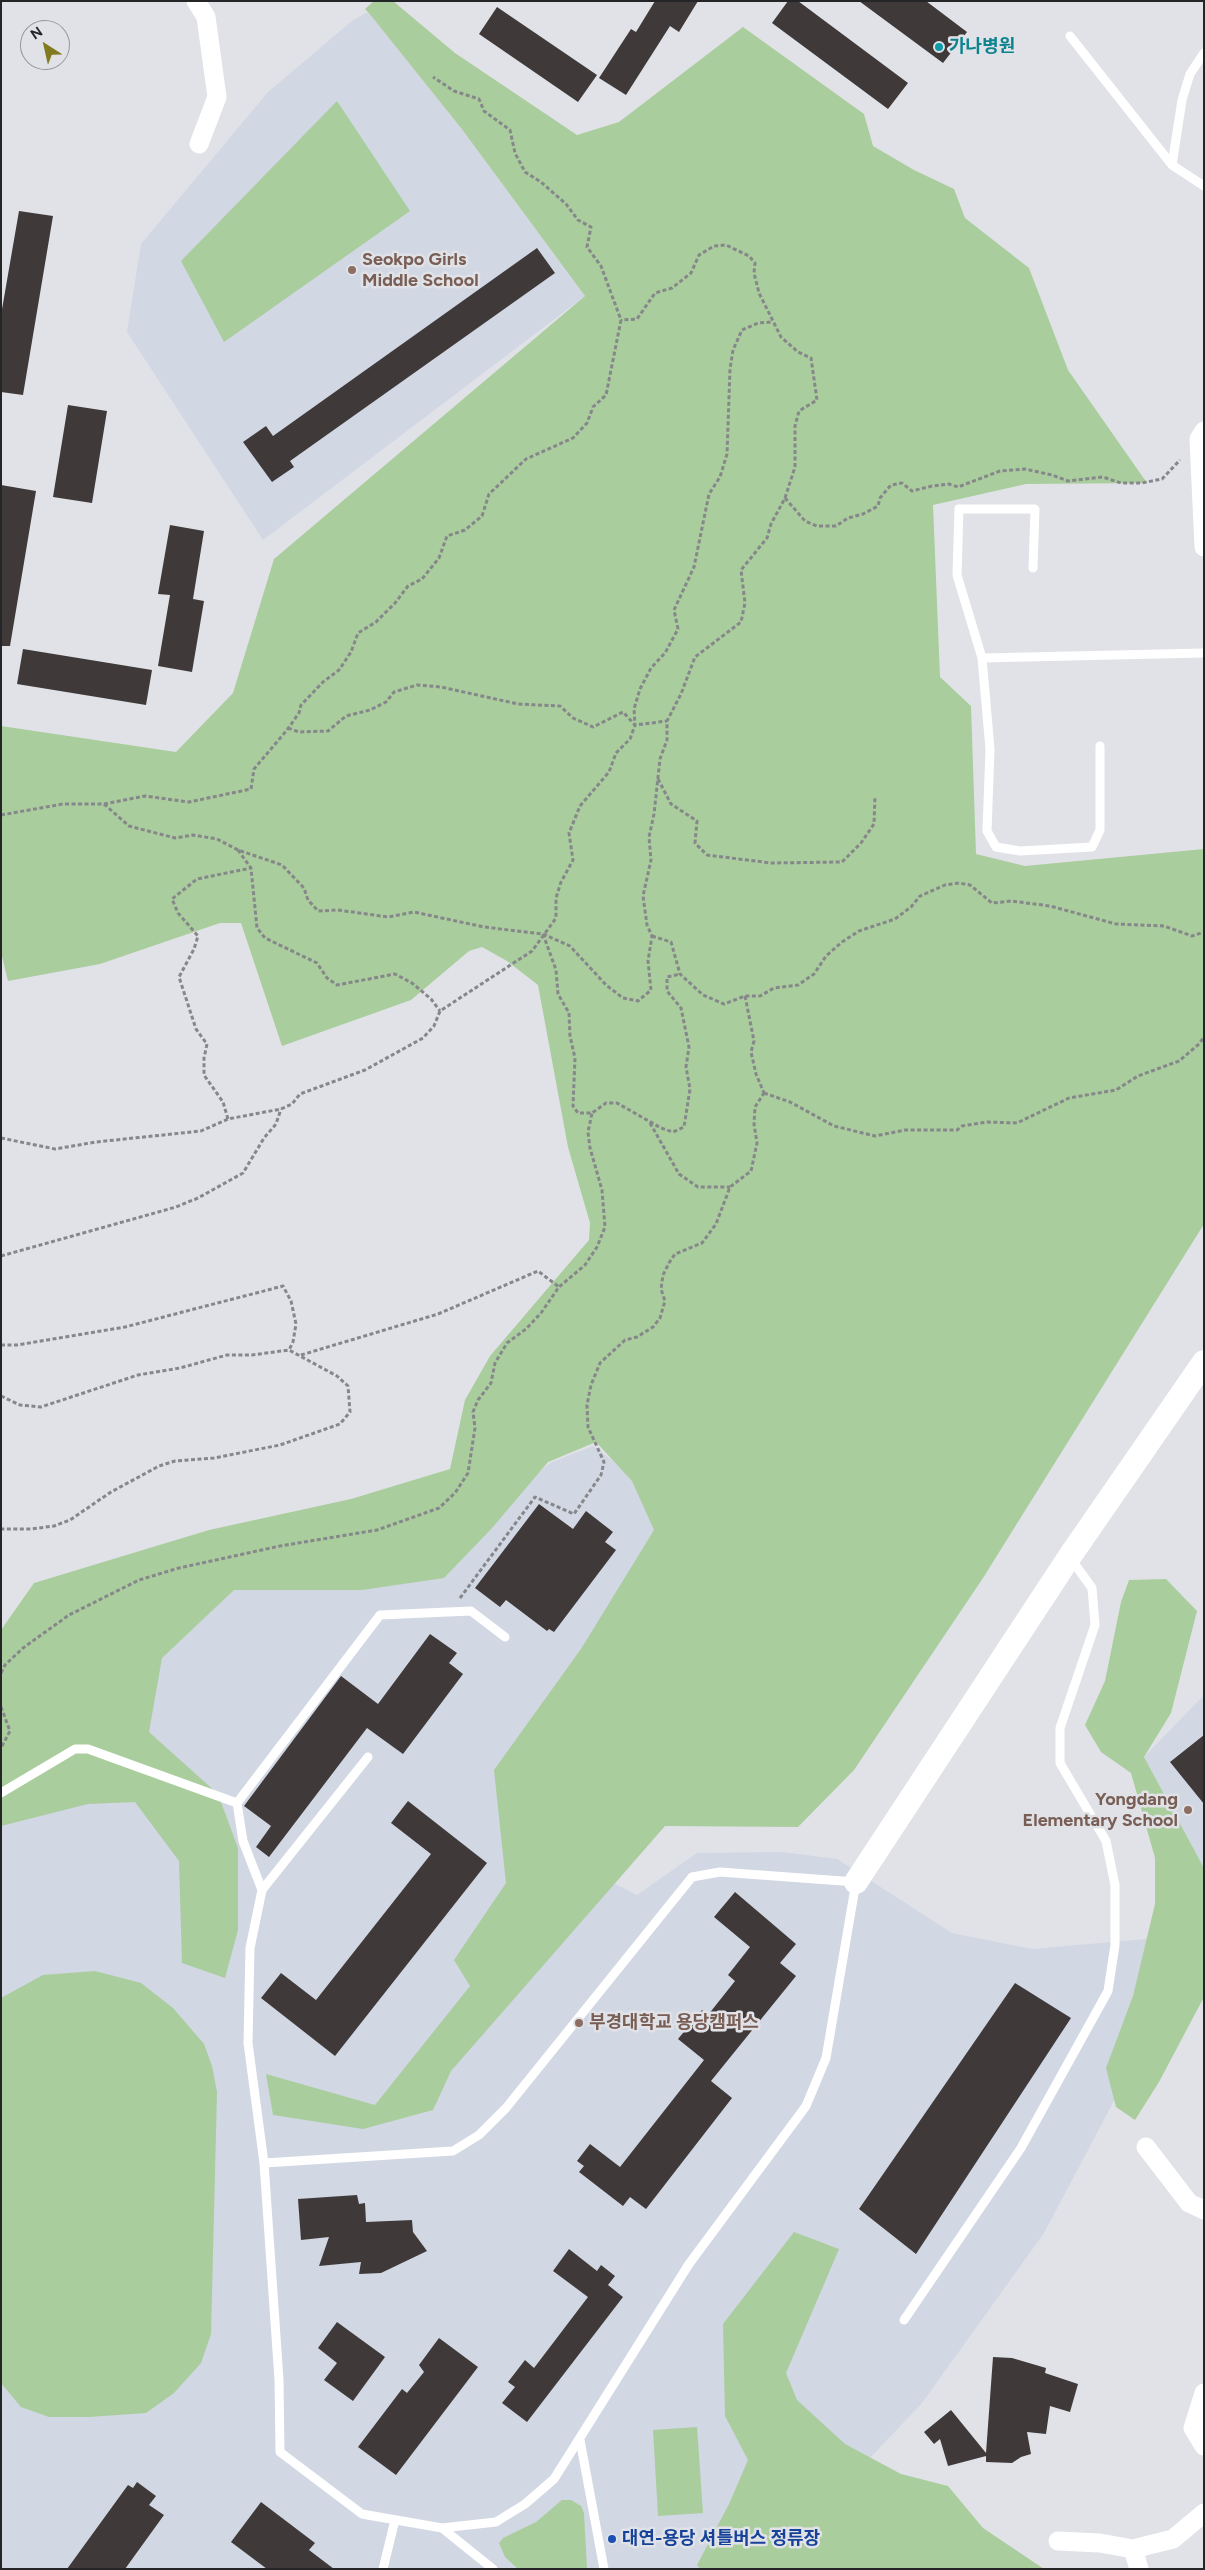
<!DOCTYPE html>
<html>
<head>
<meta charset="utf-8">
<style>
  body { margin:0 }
  #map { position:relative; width:1205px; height:2570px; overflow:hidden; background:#e0e2e7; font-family:Figtree,sans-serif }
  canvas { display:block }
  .frame { position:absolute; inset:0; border:2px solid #242526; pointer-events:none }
  .north { position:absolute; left:20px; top:20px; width:50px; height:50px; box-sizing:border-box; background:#e0e2e7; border:1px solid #95969a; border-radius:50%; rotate:325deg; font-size:14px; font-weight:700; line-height:20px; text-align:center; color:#242526 }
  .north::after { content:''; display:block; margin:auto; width:18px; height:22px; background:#827a20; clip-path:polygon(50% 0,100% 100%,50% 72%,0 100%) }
</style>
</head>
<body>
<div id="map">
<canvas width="1205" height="2570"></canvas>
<div class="frame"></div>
<div class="north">N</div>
</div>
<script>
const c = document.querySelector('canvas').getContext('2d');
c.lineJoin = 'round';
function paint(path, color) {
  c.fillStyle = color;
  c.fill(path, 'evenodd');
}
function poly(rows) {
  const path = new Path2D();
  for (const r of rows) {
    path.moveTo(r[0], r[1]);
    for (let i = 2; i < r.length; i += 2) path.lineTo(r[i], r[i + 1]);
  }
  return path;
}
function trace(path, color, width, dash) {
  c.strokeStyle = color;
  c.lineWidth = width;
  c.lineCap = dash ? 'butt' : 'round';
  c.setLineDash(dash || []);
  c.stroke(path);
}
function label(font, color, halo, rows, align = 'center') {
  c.font = font + ' Figtree,"Noto Sans KR",sans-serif';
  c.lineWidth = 5;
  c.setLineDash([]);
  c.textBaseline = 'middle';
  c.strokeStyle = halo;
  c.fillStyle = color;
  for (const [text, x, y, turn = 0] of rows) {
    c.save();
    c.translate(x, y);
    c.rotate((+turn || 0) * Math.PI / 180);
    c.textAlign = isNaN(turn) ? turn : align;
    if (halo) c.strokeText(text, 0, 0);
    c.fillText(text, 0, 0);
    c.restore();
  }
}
const built = poly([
  [368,12,461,128,585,296,263,540,127,332,141,244,268,92,353,20],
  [593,1446,662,1497,683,1555,529,1841,637,1895,697,1853,782,1852,837,1859,952,1933,1032,1949,1158,1938,1126,2078,1044,2233,922,2403,782,2551,798,2569,1,2569,1,1804,189,1605,272,1576,410,1572,550,1463],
  [1204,1695,1204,1868,1144,1757]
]);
const green = poly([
  [374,1,393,1,455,53,577,135,619,122,743,27,864,114,873,146,914,170,954,189,965,218,1029,268,1068,370,1147,483,1026,484,933,505,940,677,971,706,976,854,1025,866,1204,849,1204,1224,983,1578,854,1770,798,1827,665,1826,451,2071,433,2110,363,2129,273,2115,266,2074,375,2105,470,1986,454,1960,506,1883,494,1770,581,1649,654,1530,632,1481,596,1442,548,1462,492,1528,444,1578,362,1590,234,1590,162,1658,149,1732,218,1794,238,1848,238,1930,225,1978,182,1963,179,1861,135,1802,88,1804,1,1826,1,1630,34,1583,209,1530,351,1499,450,1469,465,1400,490,1356,589,1240,590,1223,568,1147,538,985,507,961,482,947,469,951,411,1000,282,1046,241,923,220,923,100,964,8,981,1,952,1,726,176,752,233,693,274,559,585,296,461,128,368,12,365,9],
  [337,101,410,211,224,342,181,261],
  [1166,1579,1197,1611,1171,1713,1144,1757,1204,1868,1204,1997,1159,2082,1135,2120,1116,2107,1106,2068,1133,1996,1155,1904,1155,1858,1131,1773,1101,1752,1085,1725,1105,1681,1121,1602,1129,1580],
  [95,1971,141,1983,173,2008,204,2044,212,2066,217,2092,211,2334,201,2363,174,2393,146,2413,89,2417,49,2417,21,2407,1,2383,1,1998,43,1975],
  [794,2232,839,2249,786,2373,797,2400,845,2444,901,2474,948,2486,983,2528,1044,2569,700,2569,697,2565,729,2504,748,2460,725,2416,723,2324],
  [697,2427,703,2513,658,2516,653,2430],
  [562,2500,571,2500,581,2506,584,2513,587,2569,518,2569,505,2557,499,2543,503,2538,536,2522]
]);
const building = poly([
  [655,1,698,1,679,32,670,26,626,95,599,78,631,29,636,32],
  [788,1,798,1,908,83,888,109,772,23],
  [859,1,926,1,967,32,943,63],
  [497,7,597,75,578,102,479,34],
  [19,211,53,216,23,395,1,392,1,315],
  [537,248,555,273,290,461,294,467,272,482,243,442,266,426,273,436],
  [68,405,107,411,92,503,53,497],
  [1,485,36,491,10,646,1,646],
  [170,525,204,531,193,599,204,601,192,672,158,666,170,595,158,594],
  [23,649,152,670,146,705,17,684],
  [539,1504,573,1529,586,1511,613,1532,605,1542,616,1550,554,1632,549,1629,547,1631,506,1600,500,1607,475,1588],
  [430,1634,457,1653,449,1663,463,1674,403,1754,367,1728,269,1857,256,1847,271,1826,244,1806,341,1676,378,1704],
  [1204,1735,1204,1804,1170,1762],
  [408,1801,487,1863,335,2056,261,1998,281,1973,316,2000,431,1854,391,1823],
  [735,1892,796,1944,780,1963,796,1976,711,2081,732,2098,646,2209,630,2197,623,2206,579,2172,584,2166,577,2161,590,2144,620,2167,704,2060,678,2039,702,2010,708,2015,735,1981,728,1975,750,1947,714,1917],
  [1015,1983,1071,2018,916,2254,859,2209],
  [357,2195,359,2204,365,2203,366,2222,412,2220,413,2232,427,2251,381,2273,359,2274,361,2262,319,2266,329,2237,301,2240,298,2199],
  [569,2249,597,2271,601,2265,615,2276,608,2285,623,2297,527,2422,502,2403,515,2387,508,2382,525,2360,534,2368,588,2297,553,2271],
  [337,2322,385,2357,353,2401,324,2380,337,2363,318,2348],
  [439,2338,478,2367,396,2475,358,2447,402,2389,407,2393,424,2372,419,2365],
  [993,2357,1012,2358,1046,2368,1045,2373,1078,2384,1070,2412,1050,2406,1046,2434,1027,2432,1031,2454,1021,2457,1012,2463,986,2462,986,2456,948,2466,940,2439,934,2444,924,2432,951,2410,986,2453],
  [137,2482,156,2496,149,2505,164,2515,125,2569,67,2569,128,2485,133,2488],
  [261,2502,315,2543,309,2550,334,2569,267,2569,231,2542]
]);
const path = poly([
  [785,498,805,521,817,526,836,526,848,518,863,514,878,506,880,498,891,485,902,483,912,491,932,486,949,484,958,487,1000,471,1025,469,1052,475,1068,481,1103,477,1121,483,1142,483,1162,479,1180,460],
  [288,728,299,732,328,731,346,716,370,710,386,702,394,692,417,685,441,687,518,704,560,706,573,718,593,727,623,712,635,725,667,721],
  [658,779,671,804,697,821,695,843,707,855,771,863,842,862,861,843,874,824,875,796],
  [104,804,129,826,175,838,193,835,217,839,238,850,282,865,304,888,308,900,318,911,338,910,388,917,414,912,484,927,543,934,570,946,606,985,623,998,638,1001,651,990,648,961,652,936,647,925,643,896,651,860,649,837,654,814,660,759,667,740,667,721,681,694,695,657,741,622,745,603,741,570,767,538,771,524,785,498,795,467,795,426,799,411,817,400,811,358,798,352,781,337,759,293,754,273,755,263,749,256,726,245,714,246,699,255,691,273,672,288,655,293,637,319,621,320],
  [1,815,63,804,104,804,145,796,189,802,251,789,254,769,287,730,299,713,301,705,323,682,339,670,351,652,358,633,376,622,395,603,408,586,422,579,439,558,447,536,465,530,482,516,489,494,526,459,573,438,587,423,593,407,606,395,621,320,601,266,587,247,591,227,578,220,566,204,541,182,525,172,515,153,510,130,484,111,479,99,454,91,433,77],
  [238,850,251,868,257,928,265,938,317,963,327,978,337,985,395,974,412,983,431,999,440,1011],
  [543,934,556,970,558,994,569,1013,570,1036,575,1058,573,1106,578,1113,592,1113,606,1103,617,1103,661,1128,673,1132,684,1127,690,1089,686,1067,689,1047,681,1008,667,991,667,977,680,974],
  [652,936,671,942,680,974,703,995,724,1004,745,996,760,996,774,988,798,985,814,974,826,956,842,942,859,931,895,919,911,907,920,896,945,885,959,883,970,885,992,903,1011,901,1050,906,1116,924,1164,926,1192,936,1204,932],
  [745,996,754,1041,751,1052,756,1074,764,1093],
  [764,1093,790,1102,834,1126,875,1136,905,1130,957,1130,962,1126,987,1122,1017,1123,1069,1098,1116,1090,1138,1076,1179,1061,1199,1044,1204,1037],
  [228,1119,223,1102,204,1075,204,1058,207,1044,196,1029,179,977,194,949,198,936,178,913,172,899,197,879,251,868],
  [650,1123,679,1174,698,1187,730,1187],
  [1,1138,55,1149,96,1142,201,1131,228,1119,281,1109,292,1104,300,1094,365,1070,423,1038,434,1026,440,1011,532,951,556,918,556,898,561,882,573,860,569,833,580,806,609,772,616,753,630,739,635,725,634,709,640,689,651,668,665,653,678,629,674,610,694,567,709,494,720,477,727,454,730,369,733,350,742,330,758,323,772,322],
  [1,1256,176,1207,198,1198,243,1173,264,1138,276,1124,281,1109],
  [1,1345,17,1345,125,1327,283,1286,291,1301,296,1324,293,1342,289,1350],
  [301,1355,438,1314,538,1271,559,1287],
  [1,1396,20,1405,41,1407,138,1375,180,1368,227,1355,252,1355,289,1350,337,1376,348,1386,350,1412,340,1424,280,1445,214,1458,175,1461,159,1466,111,1492,70,1520,54,1526,31,1529,1,1529],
  [460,1598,535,1497,574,1514,601,1475,604,1462,588,1427,587,1405,591,1385,600,1363,625,1340,637,1337,653,1327,660,1318,665,1301,661,1289,663,1275,669,1263,675,1254,702,1243,716,1224,730,1187,751,1171,757,1143,754,1124,755,1107,764,1093],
  [1,1673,5,1665,23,1648,69,1615,139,1580,179,1568,280,1546,377,1530,439,1508,455,1493,468,1473,475,1428,473,1412,478,1400,491,1383,495,1363,507,1343,526,1329,541,1313,559,1287,585,1265,597,1247,605,1227,602,1190,590,1148,588,1132,592,1113],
  [1,1707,10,1731,1,1748]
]);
const service = poly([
  [1070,36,1172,165,1182,100,1190,74,1204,53],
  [1172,165,1204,186],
  [1033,568,1035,509,959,509,957,575,982,658,1204,653],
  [982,658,990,749,987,831,996,847,1020,851,1092,847,1100,830,1100,746],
  [368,1757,262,1890,250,1948,248,2043,264,2163,279,2380,280,2452,362,2514,442,2528],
  [1,1793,75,1749,88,1749,237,1803],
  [262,1890,243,1841,237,1803,380,1615,471,1611,505,1637],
  [264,2163,453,2151,479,2135,506,2108,692,1877,720,1872,856,1882,826,2058,806,2106,689,2264,554,2479,525,2504,496,2522,442,2528,493,2569],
  [904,2320,1021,2148,1108,1991,1115,1945,1115,1885,1106,1841,1060,1763,1060,1728,1095,1625,1092,1588,1071,1559],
  [580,2440,604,2569],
  [383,2569,395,2520]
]);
const minor = poly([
  [196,1,206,17,217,97,199,144],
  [1204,431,1199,439,1204,547],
  [1146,2147,1189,2203,1204,2210],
  [1204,2393,1193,2428,1204,2446],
  [1058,2541,1100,2543,1133,2549,1173,2539,1204,2513],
  [1133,2549,1139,2569]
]);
const tertiary = poly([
  [856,1882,1070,1556,1204,1362]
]);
const markers = [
  [939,47,5,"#0f9aa8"],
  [352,270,5,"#8d6e63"],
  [1188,1810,5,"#8d6e63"],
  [579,2023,5,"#8d6e63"],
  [612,2539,5,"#1a4fb4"]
];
const cultureNames = [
  ["가나병원",949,47]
];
const educationNames = [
  ["Seokpo Girls",362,260],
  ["Middle School",362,281],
  ["Yongdang",1178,1800,"right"],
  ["Elementary School",1178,1821,"right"],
  ["부경대학교 용당캠퍼스",589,2023]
];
const transitNames = [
  ["대연-용당 셔틀버스 정류장",622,2539]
];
paint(built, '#d1d7e3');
paint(green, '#aacd9d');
paint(building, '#3f3a39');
trace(path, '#86878a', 3, [4, 2.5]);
trace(service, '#fff', 9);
trace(minor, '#fff', 19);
trace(tertiary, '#fff', 24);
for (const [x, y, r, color] of markers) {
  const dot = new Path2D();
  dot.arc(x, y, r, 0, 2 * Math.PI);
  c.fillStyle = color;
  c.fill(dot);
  trace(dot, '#e0e2e7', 2);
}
label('bold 18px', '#0d838f', '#e0e2e7', cultureNames, 'left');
label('bold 18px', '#785e54', '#e0e2e7', educationNames, 'left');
label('bold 18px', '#164399', '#e0e2e7', transitNames, 'left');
</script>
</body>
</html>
